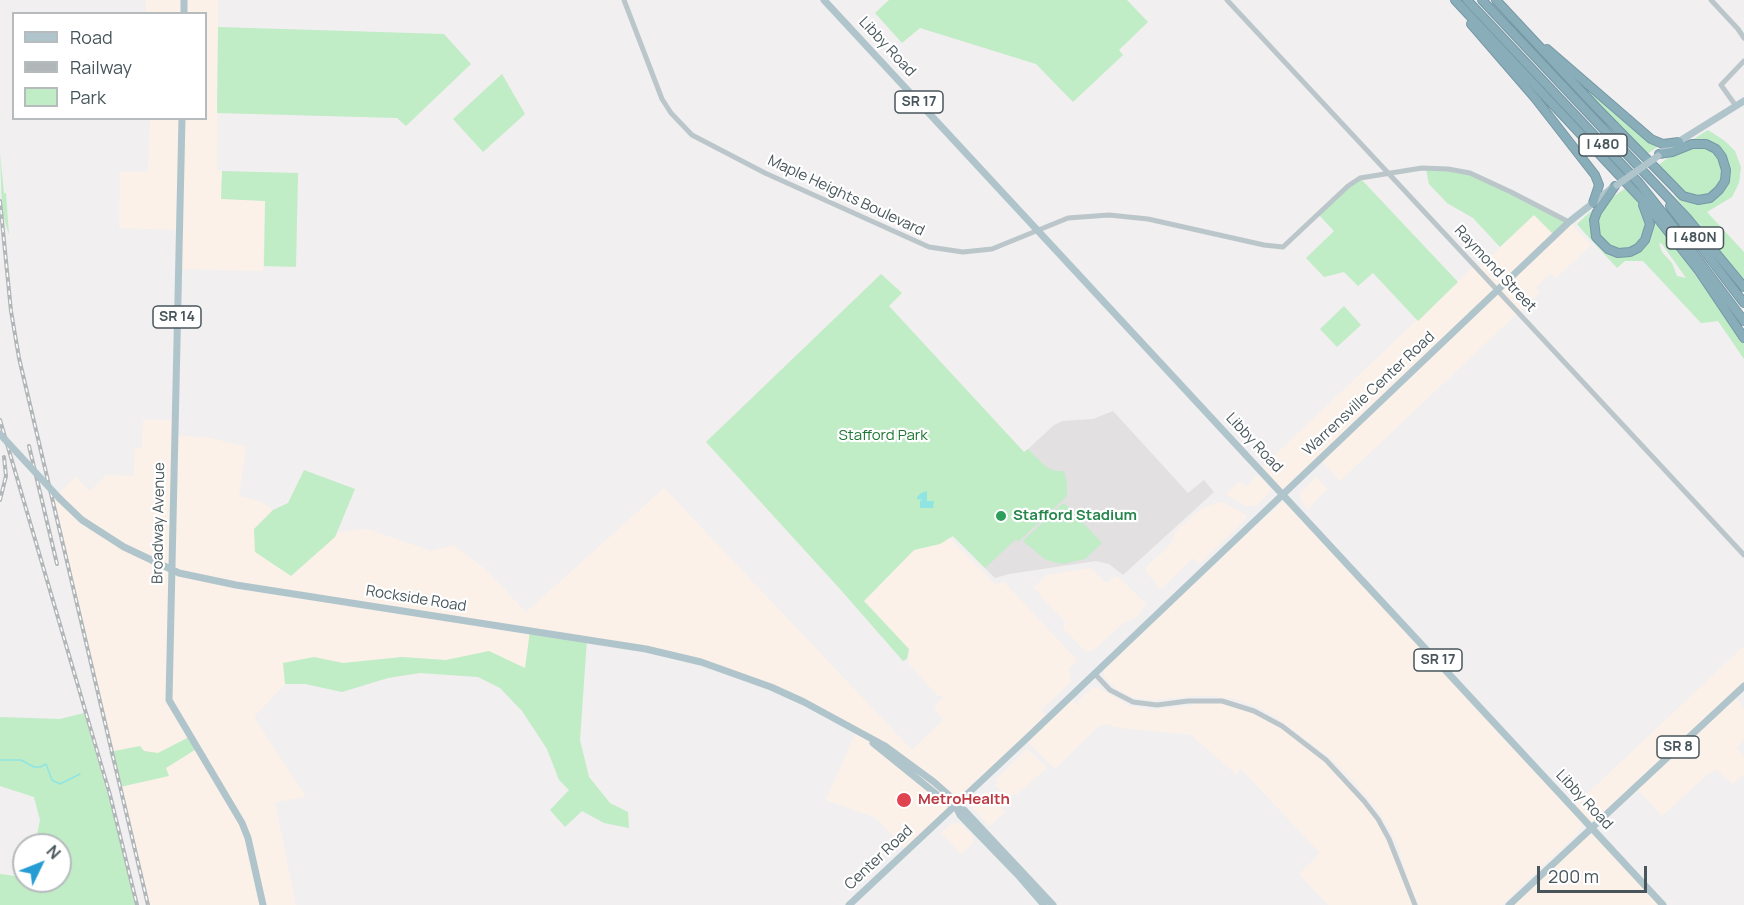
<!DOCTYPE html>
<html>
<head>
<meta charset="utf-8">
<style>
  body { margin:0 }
  #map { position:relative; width:1744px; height:905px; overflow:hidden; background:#f1efef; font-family:Manrope,sans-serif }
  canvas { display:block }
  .legend { position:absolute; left:12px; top:12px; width:195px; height:108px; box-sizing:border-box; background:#fff; border:2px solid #b6bbbd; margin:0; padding:8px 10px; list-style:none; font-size:18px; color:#48565b }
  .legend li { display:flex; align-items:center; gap:12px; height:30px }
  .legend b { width:30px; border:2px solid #b6bbbd }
  .north { position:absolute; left:12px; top:833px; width:60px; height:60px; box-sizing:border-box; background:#fff; border:2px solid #b6bbbd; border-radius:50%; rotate:47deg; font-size:16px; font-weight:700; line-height:24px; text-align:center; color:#48565b }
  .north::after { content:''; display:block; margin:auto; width:21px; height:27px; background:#269cd4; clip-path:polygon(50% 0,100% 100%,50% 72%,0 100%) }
  .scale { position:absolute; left:1537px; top:866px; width:110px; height:27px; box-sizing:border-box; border:3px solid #48565b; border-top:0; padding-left:8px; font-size:18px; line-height:21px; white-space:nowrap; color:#48565b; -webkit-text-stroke:4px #fff; paint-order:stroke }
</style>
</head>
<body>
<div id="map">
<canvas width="1744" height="905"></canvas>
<ul class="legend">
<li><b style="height:8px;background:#b0c5cb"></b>Road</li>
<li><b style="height:8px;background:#b1b6b8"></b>Railway</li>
<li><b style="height:16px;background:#c0ecc6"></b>Park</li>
</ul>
<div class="north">N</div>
<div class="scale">200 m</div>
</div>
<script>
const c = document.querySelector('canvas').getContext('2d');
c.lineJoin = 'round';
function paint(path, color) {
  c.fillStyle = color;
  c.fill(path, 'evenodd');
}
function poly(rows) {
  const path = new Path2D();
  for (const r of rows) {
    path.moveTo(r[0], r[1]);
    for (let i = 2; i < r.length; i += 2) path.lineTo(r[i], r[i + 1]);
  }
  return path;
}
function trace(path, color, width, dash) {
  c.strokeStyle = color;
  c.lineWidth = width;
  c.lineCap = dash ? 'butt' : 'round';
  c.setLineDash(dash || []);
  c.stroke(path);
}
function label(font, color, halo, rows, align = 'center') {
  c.font = font + ' Manrope,sans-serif';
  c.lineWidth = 4.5;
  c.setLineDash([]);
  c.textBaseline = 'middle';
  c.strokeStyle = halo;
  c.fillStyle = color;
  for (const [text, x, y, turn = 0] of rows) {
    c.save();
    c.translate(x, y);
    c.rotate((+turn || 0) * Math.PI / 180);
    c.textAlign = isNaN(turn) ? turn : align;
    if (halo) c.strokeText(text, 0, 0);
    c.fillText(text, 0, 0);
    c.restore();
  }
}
const commercial = poly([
  [146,0,218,0,217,170,222,171,221,199,265,200,263,271,179,269,179,230,119,228,120,172,148,172,150,119,206,118,206,14,146,13],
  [1534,215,1569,222,1591,245,1556,278,1551,273,1536,287,1540,292,1340,481,1320,459,1283,494,1260,469,1475,265,1478,268],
  [143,420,175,420,175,436,206,437,246,447,239,496,262,502,273,510,254,529,291,576,339,532,367,529,431,551,453,545,485,569,526,612,664,488,912,750,943,720,934,706,945,697,938,696,908,663,909,649,864,601,914,550,940,544,947,538,950,538,996,585,1003,581,1076,659,1076,662,1068,669,1071,673,1069,677,1072,681,1041,710,1048,717,1069,697,1080,707,1078,701,1093,687,1096,689,1098,687,1129,706,1151,710,1193,705,1193,701,1222,701,1269,718,1326,760,1380,823,1415,905,1328,905,1299,874,1320,853,1240,768,1237,775,1191,735,1114,727,1109,724,1099,726,1055,769,1026,740,907,851,876,818,826,800,856,732,804,702,685,658,530,631,525,668,489,651,446,660,402,657,343,663,314,657,283,663,285,684,254,717,306,797,275,802,296,905,147,905,51,490,57,495,76,477,90,491,106,475,134,476,135,448,142,448],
  [1258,475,1272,490,1256,506,1246,506,1226,494,1239,482,1246,486],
  [1316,477,1327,489,1308,509,1303,504,1299,494],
  [1223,502,1246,515,1245,520,1199,564,1193,558,1161,589,1146,572,1146,567,1170,545,1177,530,1200,510,1207,506],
  [1285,502,1581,821,1582,827,1578,833,1502,905,1419,905,1411,890,1398,846,1381,815,1354,782,1329,757,1277,718,1256,706,1234,699,1214,696,1195,696,1155,700,1134,698,1117,689,1104,677,1104,669,1265,517,1281,503],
  [1090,568,1107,583,1115,576,1123,581,1146,604,1138,616,1122,624,1093,651,1086,652,1063,628,1065,621,1039,595,1040,593,1034,587,1046,575],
  [1744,646,1744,686,1734,696,1744,708,1744,740,1737,748,1744,756,1744,774,1733,784,1717,770,1708,774,1662,816,1636,787,1592,828,1660,902,1657,905,1509,905,1591,829,1572,808],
  [1027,749,1047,768,1017,794,1007,798,995,785,997,783,995,780],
  [984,792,987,792,1005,812,991,825,988,825,973,808,972,803],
  [952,823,960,823,974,837,972,839,974,842,961,854,941,833]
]);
const education = poly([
  [1113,411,1188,493,1204,480,1214,492,1123,575,1109,564,1096,561,1009,574,995,578,944,527,1054,425,1063,421,1093,419]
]);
const green = poly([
  [889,0,1127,0,1148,22,1119,50,1123,55,1073,102,1036,64,920,28,902,43,875,13],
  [218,27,444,34,471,64,406,126,397,118,217,113],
  [1558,61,1660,145,1646,155,1595,103],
  [502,74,525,114,483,152,453,119],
  [1708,130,1725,141,1735,151,1741,167,1739,183,1732,197,1707,212,1744,252,1744,280,1674,195,1676,192,1701,201,1727,180,1720,151,1692,140],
  [1693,145,1713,150,1722,161,1723,177,1719,187,1707,196,1696,197,1684,194,1657,166,1676,152],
  [0,153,4,193,6,193,9,235,2,212],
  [1426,169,1470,173,1569,222,1555,236,1534,215,1500,247,1473,218,1447,203,1429,184],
  [222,171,298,173,296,267,264,266,265,201,221,199],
  [1360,178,1458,282,1418,321,1373,273,1358,286,1344,272,1324,277,1306,258,1334,231,1318,214],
  [1627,187,1646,214,1646,232,1640,243,1632,248,1616,250,1609,247,1598,236,1595,221,1606,202],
  [1599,204,1595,238,1609,254,1624,256,1644,246,1650,235,1652,227,1650,214,1659,223,1744,343,1744,359,1718,321,1701,323,1643,261,1625,261,1617,268,1583,231,1577,224],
  [1659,243,1662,244,1686,278,1677,276,1672,263,1662,252],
  [881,274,902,293,889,306,1024,452,1028,449,1046,467,1055,471,1064,471,1067,483,1067,496,1018,542,1016,539,985,568,953,536,940,544,914,550,864,601,909,649,907,659,903,661,840,589,706,442],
  [1344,306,1361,325,1337,347,1320,329],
  [304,470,355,489,335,537,291,576,255,552,254,529,273,510,288,503],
  [1062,504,1065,504,1102,543,1085,559,1062,564,1046,560,1023,541],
  [530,631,587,639,580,740,589,777,610,803,628,812,629,828,604,823,582,811,565,827,550,810,569,790,559,780,547,749,522,711,500,688,478,677,420,673,388,678,342,692,305,684,285,684,283,663,314,657,343,663,402,657,446,660,489,651,525,668],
  [84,713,117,827,135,905,0,905,0,874,24,877,24,881,60,881,60,845,35,845,40,820,34,797,0,786,0,717,60,719],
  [191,736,198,748,166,768,169,776,120,787,109,752,140,746,144,751,158,753]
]);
const water = poly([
  [927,491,927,501,934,501,933,508,920,508,920,501,923,500,917,499,917,497,921,493]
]);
const stream = poly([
  [0,760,21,760,34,767,40,767,46,764,52,780,60,784,80,774]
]);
const minor = poly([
  [624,0,662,99,671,113,692,135,765,173,929,247,963,252,992,249,1068,218,1109,215,1148,219,1264,245,1283,247,1348,186,1360,178,1422,168,1448,169,1470,173,1511,192,1569,222],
  [1227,0,1744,555],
  [1711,0,1738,29,1744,38],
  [1736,106,1721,85,1744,61],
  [1094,673,1110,690,1133,702,1157,705,1188,701,1222,701,1254,711,1282,726,1326,760,1364,801,1378,819,1389,839,1415,905]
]);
const major = poly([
  [184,0,184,14],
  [824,0,1663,905],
  [182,118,169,700,242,823,248,838,263,905],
  [1662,152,1744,101],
  [60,499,82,520,124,547,179,573,236,585,646,649,701,662,771,687,804,702,885,746,934,782,951,797,960,815,1018,875,1044,905],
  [873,743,946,802,964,810,1053,905],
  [849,905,1026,739,1569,222,1612,188],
  [1509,905,1744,686]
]);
const highway = poly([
  [1455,0,1648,206,1699,271,1744,338],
  [1467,0,1639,183,1666,217,1744,321],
  [1482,0,1687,218,1744,287],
  [1496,0,1594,105,1683,196,1698,200,1710,198,1719,190,1725,181,1726,170,1722,157,1716,149,1706,144,1692,144,1672,152,1659,154],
  [1471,24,1535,98,1595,175,1599,185,1593,203],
  [1547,49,1651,139,1663,144,1679,142],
  [1615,186,1597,212,1594,220,1596,237,1608,249,1618,253,1630,252,1638,248,1645,240,1650,224,1643,205],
  [1670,206,1744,303]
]);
const rail = poly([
  [0,201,11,311,19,358,148,905],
  [0,420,110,795,137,905],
  [29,446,57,564],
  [0,500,6,476,4,457]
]);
const majorBridge = poly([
  [1617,185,1658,156],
  [0,434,60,499]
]);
const markers = [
  [1001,516,6,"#2e9e5b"],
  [904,800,8,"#e0444e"]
];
const shields = [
  [919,102,48],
  [1603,145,48],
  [1695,238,57],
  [177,317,48],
  [1438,660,48],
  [1678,747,42]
];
const shieldNames = [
  ["SR 17",919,102],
  ["I 480",1603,145],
  ["I 480N",1695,238],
  ["SR 14",177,317],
  ["SR 17",1438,660],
  ["SR 8",1678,747]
];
const streetNames = [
  ["Libby Road",887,47,47],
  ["Maple Heights Boulevard",846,196,25],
  ["Raymond Street",1495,269,47],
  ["Warrensville Center Road",1369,394,-43],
  ["Libby Road",1254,443,47],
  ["Broadway Avenue",159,523,-89],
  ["Rockside Road",416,599,9],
  ["Libby Road",1584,800,47],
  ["Center Road",879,858,-43]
];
const parkNames = [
  ["Stafford Park",883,436]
];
const leisureNames = [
  ["Stafford Stadium",1013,516]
];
const healthNames = [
  ["MetroHealth",918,800]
];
paint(commercial, '#fbf1e9');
paint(education, '#e2e0e1');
paint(green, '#c0ecc6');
paint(water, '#90e5e2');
trace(stream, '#90e5e2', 1.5);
trace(highway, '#7598a6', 10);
trace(minor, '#bbc6cb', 5);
trace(major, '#b0c5cb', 7);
trace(highway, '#8aadba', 8);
trace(rail, '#b1b6b8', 4);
trace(rail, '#fff', 1.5, [4.5]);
trace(majorBridge, '#b0c5cb', 7);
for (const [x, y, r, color] of markers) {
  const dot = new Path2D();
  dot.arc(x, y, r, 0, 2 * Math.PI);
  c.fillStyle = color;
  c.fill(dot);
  trace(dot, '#fff', 2);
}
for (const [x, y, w] of shields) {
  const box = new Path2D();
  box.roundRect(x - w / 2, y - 11, w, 22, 4.5);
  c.fillStyle = '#fff';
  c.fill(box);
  trace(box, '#48565b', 1.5);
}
label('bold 14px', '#48565b', null, shieldNames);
label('15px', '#48565b', '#fff', streetNames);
label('15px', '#1e7734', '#fff', parkNames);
label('bold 15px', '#27864d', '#fff', leisureNames, 'left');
label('bold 15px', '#be3a42', '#fff', healthNames, 'left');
</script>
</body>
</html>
